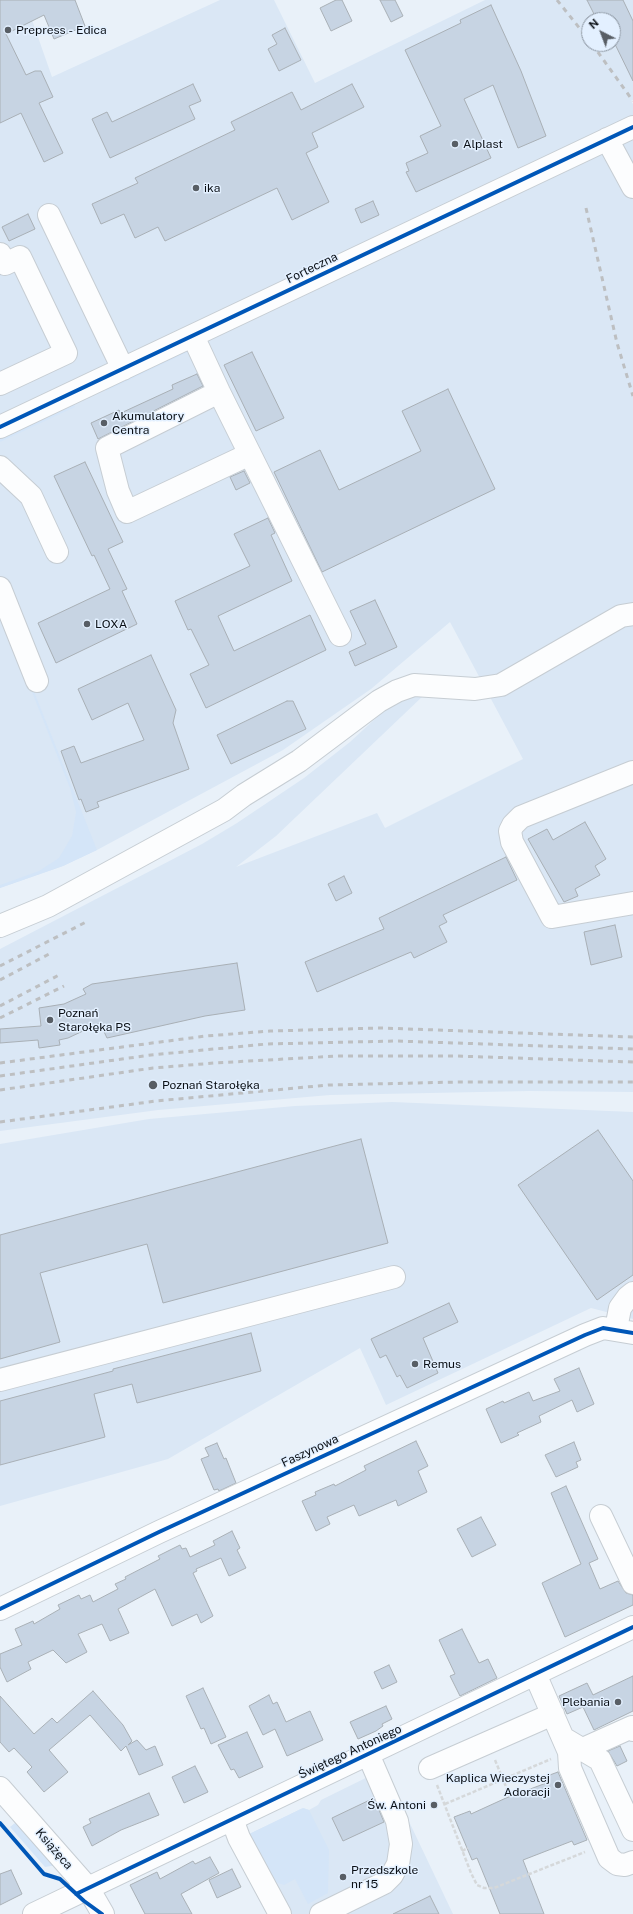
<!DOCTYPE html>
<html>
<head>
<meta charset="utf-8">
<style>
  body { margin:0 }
  #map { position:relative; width:633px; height:1914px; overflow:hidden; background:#e9f1f9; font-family:"Public Sans",sans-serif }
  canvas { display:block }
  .north { position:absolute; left:581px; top:12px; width:40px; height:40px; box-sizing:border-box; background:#e3f0ff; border:1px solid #8c96a1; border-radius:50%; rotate:318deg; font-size:11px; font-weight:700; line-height:16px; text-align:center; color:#0a0f15 }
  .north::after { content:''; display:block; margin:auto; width:14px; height:18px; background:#585e65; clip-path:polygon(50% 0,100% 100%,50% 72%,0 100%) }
</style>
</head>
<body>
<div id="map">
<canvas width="633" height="1914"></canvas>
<div class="north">N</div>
</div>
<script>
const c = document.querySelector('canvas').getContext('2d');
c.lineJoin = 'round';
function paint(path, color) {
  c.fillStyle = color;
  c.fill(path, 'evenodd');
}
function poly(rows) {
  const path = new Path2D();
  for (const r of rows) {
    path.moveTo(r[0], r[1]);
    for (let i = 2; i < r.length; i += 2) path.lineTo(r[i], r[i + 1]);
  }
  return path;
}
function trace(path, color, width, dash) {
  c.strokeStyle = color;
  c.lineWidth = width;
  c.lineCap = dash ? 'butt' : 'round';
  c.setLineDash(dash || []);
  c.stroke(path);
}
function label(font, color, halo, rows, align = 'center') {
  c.font = font + ' "Public Sans",sans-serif';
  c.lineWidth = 3;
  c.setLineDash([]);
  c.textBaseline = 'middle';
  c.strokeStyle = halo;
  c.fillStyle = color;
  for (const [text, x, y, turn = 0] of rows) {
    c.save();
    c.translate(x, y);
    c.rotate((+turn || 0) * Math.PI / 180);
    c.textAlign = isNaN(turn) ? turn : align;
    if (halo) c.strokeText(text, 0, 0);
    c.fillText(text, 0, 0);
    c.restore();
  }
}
const built = poly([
  [0,0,25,0,52,77,220,0,274,0,315,83,485,0,633,0,633,100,631,101,633,104,633,1092,530,1091,330,1095,158,1110,0,1131,0,949,202,844,237,823,304,778,350,742,403,693,423,696,276,836,236,867,377,813,385,828,523,759,450,622,371,689,283,750,97,850,63,866,0,888],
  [589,20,613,20,613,44,589,44],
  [392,1102,633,1112,633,1319,591,1308,386,1405,360,1348,168,1459,0,1506,0,1144,149,1119,295,1106],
  [384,1769,453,1914,269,1914,243,1837,303,1808,309,1810,318,1805,321,1800]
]);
const green = poly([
  [182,350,188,352,106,391,104,388],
  [73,402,75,407,0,442,0,437],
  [0,606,97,850,63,866,0,888,0,885,39,871,59,858,72,836,76,812,70,788,0,611],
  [303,1808,309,1810,329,1850,328,1893,308,1904,295,1879,284,1885,275,1882,243,1837],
  [15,1823,20,1823,57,1865,45,1867,10,1827]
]);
const building = poly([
  [0,0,75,0,85,26,54,39,44,15,6,34,26,75,35,71,41,71,53,97,39,103,63,153,44,162,21,113,0,123,0,0],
  [336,0,342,0,352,21,331,31,320,8,336,0],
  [380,0,395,0,403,16,391,22,380,0],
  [587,0,623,0,633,21,633,81,613,40,613,20,597,20,587,0],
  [491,5,521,71,546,136,518,148,493,85,464,99,491,158,416,192,406,172,409,171,406,163,428,153,420,136,441,126,405,50,461,23,460,20,491,5],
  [285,28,301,60,279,71,268,49,277,44,272,35,285,28],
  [193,84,201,101,189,106,195,119,110,158,92,119,107,112,112,122,193,84],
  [352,84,364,107,312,133,318,147,306,153,329,202,292,220,277,188,165,241,158,227,135,238,124,214,101,224,92,204,138,183,135,178,235,130,231,122,292,92,301,110,352,84],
  [373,201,379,215,361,223,355,209,373,201],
  [28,214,35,229,9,241,2,227,28,214],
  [252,352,284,418,256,431,224,365,252,352],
  [197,374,203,386,98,439,91,423,119,410,121,413,173,389,172,385,197,374],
  [448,389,495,489,322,572,274,472,320,450,339,490,421,451,402,411,448,389],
  [85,462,123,542,108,549,127,589,122,591,137,624,56,663,38,623,110,589,94,555,92,556,54,476,85,462],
  [244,471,250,483,236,490,230,477,244,471],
  [268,518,275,533,271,535,292,581,218,616,234,651,310,615,326,650,206,708,190,674,209,665,191,629,188,630,175,601,250,566,234,534,268,518],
  [375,600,397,647,355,666,349,652,366,644,350,611,375,600],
  [151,655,176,710,173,723,189,769,97,802,99,807,86,812,81,799,79,800,61,751,74,746,81,763,144,740,128,703,92,720,78,689,151,655],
  [287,701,293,701,306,729,231,764,217,735,287,701],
  [585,822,606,859,595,866,600,875,575,889,578,896,564,902,528,839,547,829,553,840,585,822],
  [506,857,517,880,443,915,447,922,439,926,447,942,414,958,411,952,317,992,305,962,384,929,379,918,506,857],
  [344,876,352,893,336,901,328,884,344,876],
  [615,925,622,957,591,965,584,932,615,925],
  [237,963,245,1010,205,1016,107,1038,100,1023,68,1038,59,1040,60,1045,39,1048,38,1040,0,1043,0,1029,41,1026,39,1008,64,1004,86,994,83,989,92,984,237,963],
  [598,1130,633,1181,633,1275,597,1300,518,1185,598,1130],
  [361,1139,388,1243,163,1303,147,1244,40,1273,60,1342,0,1359,0,1235,361,1139],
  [449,1303,458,1322,423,1338,438,1373,407,1388,400,1375,397,1377,386,1355,380,1358,371,1339,449,1303],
  [251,1333,261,1371,137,1403,132,1384,94,1394,105,1437,0,1465,0,1401,113,1371,113,1369,251,1333],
  [579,1368,594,1404,577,1412,572,1400,539,1416,541,1422,517,1433,519,1435,501,1443,486,1409,503,1401,504,1403,529,1392,533,1401,560,1391,554,1379,579,1368],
  [416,1441,428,1466,418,1471,427,1492,398,1506,396,1500,359,1516,354,1505,327,1517,330,1524,316,1531,302,1501,316,1495,315,1492,334,1484,335,1486,366,1470,364,1466,416,1441],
  [574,1442,581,1460,576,1462,578,1467,556,1477,545,1455,574,1442],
  [217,1443,224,1459,226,1458,236,1483,219,1491,218,1489,214,1490,201,1459,209,1456,205,1448,217,1443],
  [566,1486,598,1559,589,1563,600,1589,618,1581,626,1593,633,1595,633,1605,565,1637,542,1583,581,1564,551,1493,566,1486],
  [481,1517,496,1545,472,1557,457,1529,481,1517],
  [232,1531,240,1548,237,1550,246,1568,229,1576,221,1558,196,1569,197,1571,193,1573,213,1616,201,1623,197,1614,172,1626,155,1589,118,1609,129,1633,110,1641,102,1624,78,1634,87,1652,66,1663,53,1650,28,1662,31,1669,7,1682,0,1667,0,1654,22,1645,15,1629,33,1621,34,1624,60,1609,58,1605,79,1595,81,1599,90,1595,93,1602,118,1589,115,1584,126,1579,125,1577,160,1559,158,1556,180,1545,182,1549,186,1548,190,1557,215,1545,213,1541,232,1531],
  [462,1629,479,1663,488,1659,497,1678,460,1696,450,1676,455,1674,439,1640,462,1629],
  [389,1665,397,1682,382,1689,374,1672,389,1665],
  [633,1676,633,1711,594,1730,583,1707,567,1714,559,1696,587,1683,593,1695,633,1676],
  [203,1688,226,1737,211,1744,204,1728,201,1729,186,1696,203,1688],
  [93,1691,123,1725,132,1741,128,1745,137,1740,146,1750,155,1746,163,1765,139,1775,126,1746,121,1751,90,1715,49,1750,68,1772,44,1792,27,1772,32,1767,14,1748,9,1752,0,1742,0,1696,34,1734,52,1718,57,1723,93,1691],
  [269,1695,273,1704,277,1702,286,1722,310,1711,323,1740,287,1756,275,1729,263,1735,249,1706,269,1695],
  [386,1706,392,1719,382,1724,383,1726,376,1731,358,1739,350,1722,386,1706],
  [247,1732,263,1767,239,1778,234,1769,231,1770,218,1745,247,1732],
  [620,1746,627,1761,617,1766,608,1751,620,1746],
  [195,1766,208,1792,184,1803,172,1777,195,1766],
  [558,1772,587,1840,574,1845,572,1841,523,1860,544,1914,500,1914,477,1858,472,1860,454,1817,470,1811,471,1814,506,1798,549,1782,547,1776,558,1772],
  [149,1793,159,1815,121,1830,92,1846,83,1827,91,1823,89,1819,149,1793],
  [374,1798,384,1822,343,1841,332,1818,374,1798],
  [210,1857,219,1873,181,1894,192,1914,145,1914,130,1885,157,1872,160,1879,193,1861,195,1864,210,1857],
  [232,1869,241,1887,217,1898,209,1880,232,1869],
  [11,1870,22,1894,0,1905,0,1874,11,1870],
  [430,1896,439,1914,393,1914,430,1896]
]);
const path = poly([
  [495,1760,509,1794],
  [437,1785,471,1873,477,1885,484,1888,494,1888,585,1852],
  [445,1804,551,1759],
  [462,1851,468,1848]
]);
const minor = poly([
  [607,139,633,187],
  [49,215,123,369],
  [0,254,5,264,20,257,66,353,0,384],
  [193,336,219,392,340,635],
  [219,392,107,448,118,491,127,512,250,454],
  [0,427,633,127],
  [0,467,31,496,57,552],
  [0,588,37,681],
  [633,772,521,817,513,825,510,831,512,842,552,917,633,903],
  [0,926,48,906,224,810,244,795,299,761,379,701,397,691,414,685,475,689,501,685,621,616,633,614],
  [616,1329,620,1308,628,1297,633,1293],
  [0,1380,394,1277],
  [601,1516,633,1583],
  [0,1609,159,1532,585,1335,603,1328,633,1333],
  [535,1674,569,1752,570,1768,609,1858,617,1864,625,1865,633,1862],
  [563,1738,600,1760,633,1830],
  [583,1749,632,1727,633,1730],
  [430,1768,553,1714],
  [0,1788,88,1888,103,1914],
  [232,1819,239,1838,280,1914],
  [34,1914,633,1627],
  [321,1914,384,1883,392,1875,398,1864,401,1844,397,1821,368,1754]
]);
const rail = poly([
  [557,0,589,40],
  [592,44,633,101],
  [586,208,617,343,633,396],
  [0,966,88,921],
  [0,980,51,953],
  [0,1006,59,975],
  [0,1018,64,986],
  [0,1063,206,1036,270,1031,381,1028,633,1037],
  [0,1076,151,1055,267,1044,395,1041,633,1049],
  [0,1090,153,1068,214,1063,338,1056,455,1056,633,1062],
  [0,1122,156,1101,328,1085,459,1082,633,1082]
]);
const cycleway = poly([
  [0,427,633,127],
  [0,1609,159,1532,585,1335,603,1328,633,1333],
  [0,1823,44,1874,60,1879,84,1901,102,1914],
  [76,1894,633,1627]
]);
const markers = [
  [8,30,4,"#585e65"],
  [455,144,4,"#585e65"],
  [196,188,4,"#585e65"],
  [104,423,4,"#585e65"],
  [87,624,4,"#585e65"],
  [50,1020,4,"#585e65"],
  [153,1085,5,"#585e65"],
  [415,1364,4,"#585e65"],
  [618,1702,4,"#585e65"],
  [558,1785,4,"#585e65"],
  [434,1805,4,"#585e65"],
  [343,1877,4,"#585e65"]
];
const poiNames = [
  ["Prepress - Edica",16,30],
  ["Alplast",463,144],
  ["ika",204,188],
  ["Akumulatory",112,416],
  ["Centra",112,430],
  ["LOXA",95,624],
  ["Poznań",58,1013],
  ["Starołęka PS",58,1027],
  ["Poznań Starołęka",162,1085],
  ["Remus",423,1364],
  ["Plebania",610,1702,"right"],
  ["Kaplica Wieczystej",550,1778,"right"],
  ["Adoracji",550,1792,"right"],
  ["Św. Antoni",426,1805,"right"],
  ["Przedszkole",351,1870],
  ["nr 15",351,1884]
];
const streetNames = [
  ["Forteczna",312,268,-26],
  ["Faszynowa",310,1451,-25],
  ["Świętego Antoniego",350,1752,-25],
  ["Książęca",54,1849,49]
];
paint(built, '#dae7f5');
paint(green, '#d4e5f8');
paint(building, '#c7d4e3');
trace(building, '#a9b0b6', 1);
trace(minor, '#c6cdd3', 24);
trace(path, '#d5d8da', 2.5, [4, 2]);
trace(minor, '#fcfdfe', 22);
trace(rail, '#bdbfc1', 3, [5, 5]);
trace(cycleway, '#0057b8', 4);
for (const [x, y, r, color] of markers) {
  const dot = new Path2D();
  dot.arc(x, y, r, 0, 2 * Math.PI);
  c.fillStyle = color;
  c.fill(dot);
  trace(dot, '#e3f0ff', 1.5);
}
label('12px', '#0a0f15', '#e3f0ff', poiNames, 'left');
label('12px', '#0a0f15', '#e3f0ff', streetNames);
</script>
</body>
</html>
